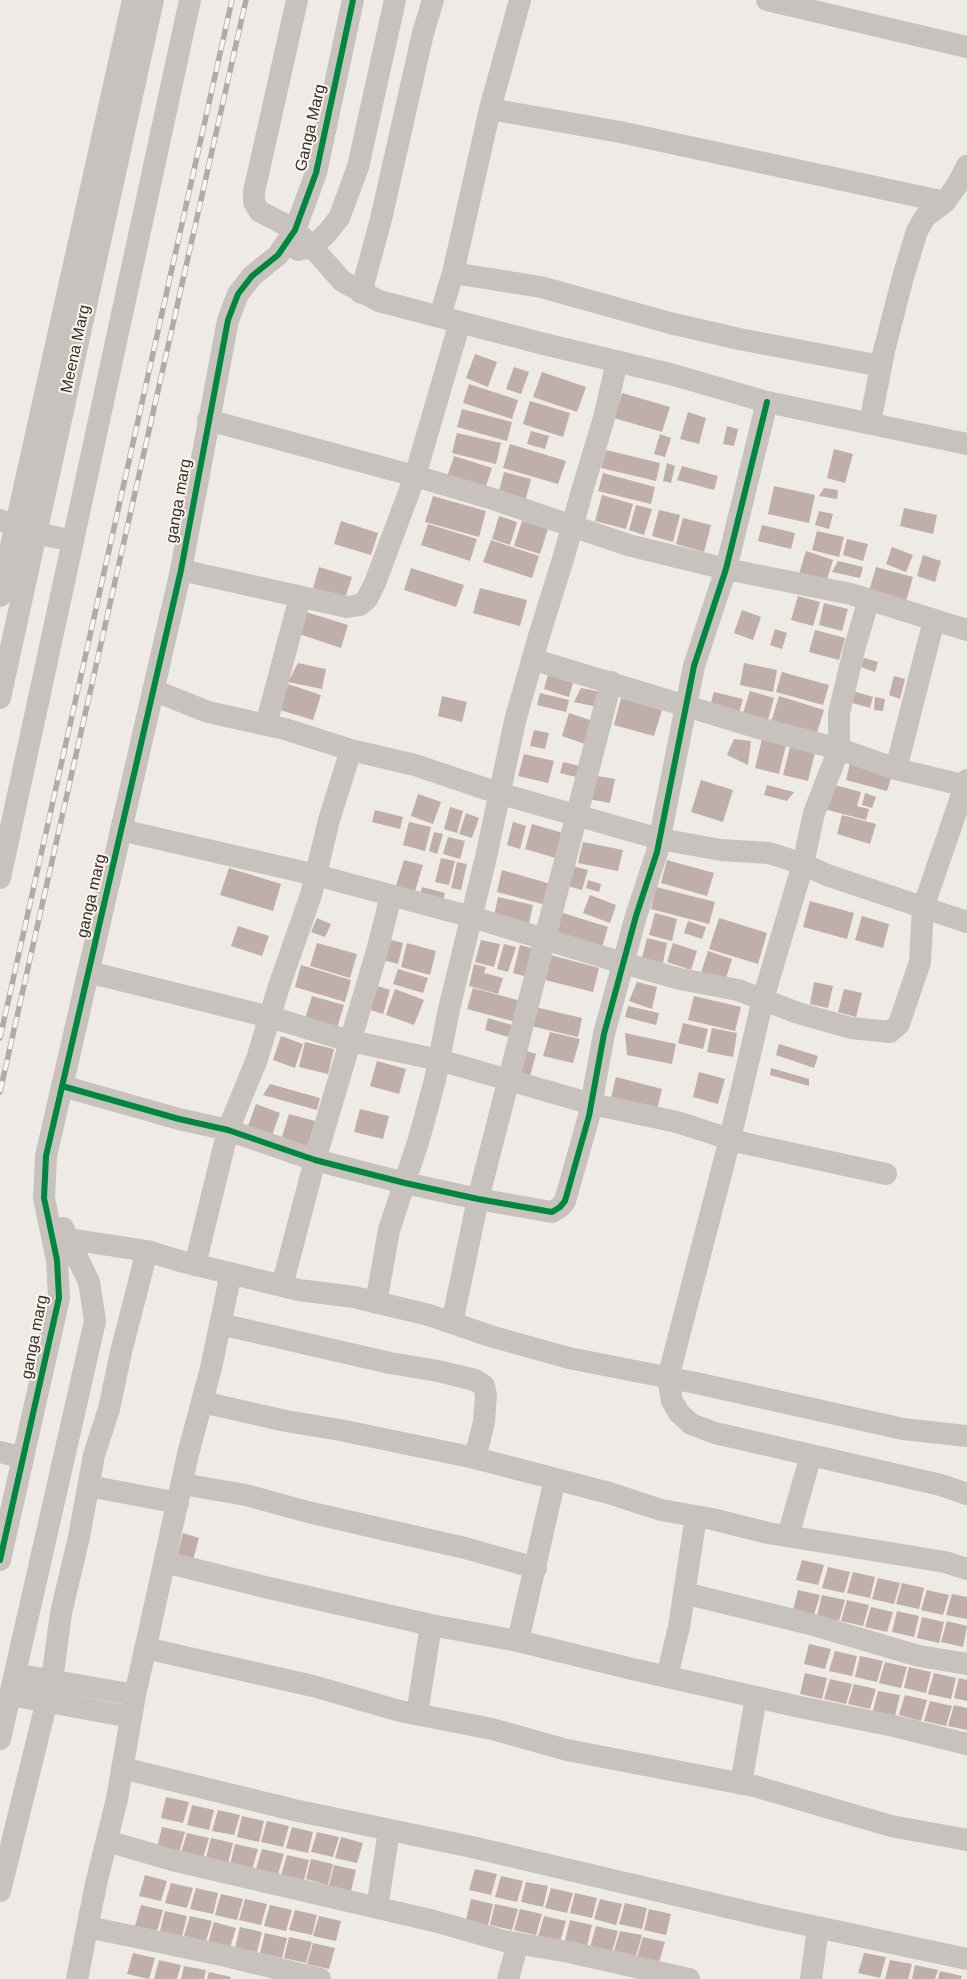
<!DOCTYPE html>
<html>
<head>
<meta charset="utf-8">
<style>
  body { margin:0 }
  canvas { display:block; background:#eeeae6 }
</style>
</head>
<body>
<canvas width="967" height="1979"></canvas>
<script>
const c = document.querySelector('canvas').getContext('2d');
c.lineJoin = 'round';
function paint(path, color) {
  c.fillStyle = color;
  c.fill(path, 'evenodd');
}
function poly(rows) {
  const path = new Path2D();
  for (const r of rows) {
    path.moveTo(r[0], r[1]);
    for (let i = 2; i < r.length; i += 2) path.lineTo(r[i], r[i + 1]);
  }
  return path;
}
function trace(path, color, width, dash) {
  c.strokeStyle = color;
  c.lineWidth = width;
  c.lineCap = dash ? 'butt' : 'round';
  c.setLineDash(dash || []);
  c.stroke(path);
}
function label(font, color, halo, rows, align = 'center') {
  c.font = font + ' Helvetica,sans-serif';
  c.lineWidth = 4;
  c.setLineDash([]);
  c.textBaseline = 'middle';
  c.strokeStyle = halo;
  c.fillStyle = color;
  for (const [text, x, y, turn = 0] of rows) {
    c.save();
    c.translate(x, y);
    c.rotate((+turn || 0) * Math.PI / 180);
    c.textAlign = isNaN(turn) ? turn : align;
    if (halo) c.strokeText(text, 0, 0);
    c.fillText(text, 0, 0);
    c.restore();
  }
}
const building = poly([
  [475,354,497,362,488,387,466,378],
  [514,367,529,372,521,394,506,389],
  [542,372,586,387,577,412,533,397],
  [469,384,518,400,512,419,463,403],
  [622,393,670,407,662,432,614,418],
  [530,401,570,413,563,437,523,424],
  [462,409,512,422,507,441,457,427],
  [688,412,706,418,699,444,680,439],
  [727,426,738,429,734,446,723,444],
  [531,431,549,436,545,449,527,444],
  [457,433,501,443,496,464,452,453],
  [660,434,671,438,665,457,654,454],
  [510,444,566,461,558,484,503,468],
  [834,449,853,454,845,483,827,478],
  [606,450,660,463,656,481,601,468],
  [454,456,492,468,485,489,447,477],
  [667,463,675,466,671,483,663,481],
  [682,466,718,476,714,490,677,480],
  [504,472,531,479,525,502,498,495],
  [603,473,655,487,651,504,598,491],
  [774,486,815,495,809,523,768,514],
  [824,488,838,490,837,499,819,496],
  [602,495,633,504,626,529,595,521],
  [433,496,486,511,479,537,425,522],
  [636,505,652,509,644,535,629,530],
  [904,508,937,515,933,534,900,526],
  [659,510,680,515,673,542,652,536],
  [819,511,833,514,829,529,815,525],
  [499,516,517,522,510,545,492,539],
  [683,518,711,525,704,552,676,544],
  [341,521,378,533,371,555,334,544],
  [522,521,548,529,540,554,514,546],
  [428,524,477,539,470,561,421,545],
  [762,525,795,533,791,549,758,541],
  [817,531,844,537,839,557,812,550],
  [847,539,868,544,863,561,843,555],
  [491,540,539,556,532,578,483,562],
  [892,547,913,555,906,572,886,564],
  [806,551,833,560,825,586,798,577],
  [923,555,941,561,935,582,917,576],
  [838,561,863,567,860,578,832,572],
  [319,567,352,577,345,598,313,588],
  [876,567,913,577,905,605,868,595],
  [411,568,464,585,456,607,404,590],
  [480,588,527,600,520,626,473,613],
  [798,596,820,602,813,626,791,620],
  [824,603,848,609,842,631,819,625],
  [742,610,761,617,753,640,734,633],
  [306,612,348,625,341,648,299,634],
  [775,629,787,633,782,649,770,645],
  [815,630,845,638,839,660,809,652],
  [864,658,878,662,875,672,861,667],
  [298,663,326,669,322,689,288,682],
  [744,663,777,670,773,692,740,685],
  [782,672,829,685,823,705,776,692],
  [548,675,573,683,569,697,544,689],
  [894,676,905,679,900,699,889,695],
  [285,683,321,695,313,720,277,709],
  [581,688,601,692,598,707,574,702],
  [750,691,774,698,768,720,743,713],
  [853,691,873,697,870,708,849,702],
  [714,692,743,699,738,716,709,709],
  [540,693,569,700,566,712,537,705],
  [442,696,467,702,462,722,438,716],
  [779,696,824,710,816,736,771,722],
  [875,697,885,699,883,711,874,710],
  [621,698,662,710,654,736,614,725],
  [569,713,596,722,588,745,562,736],
  [534,730,549,733,545,749,530,746],
  [734,739,751,741,748,765,727,755],
  [762,739,786,745,779,774,755,768],
  [790,747,815,753,808,781,783,775],
  [524,754,554,761,548,783,518,776],
  [563,762,579,766,576,777,560,773],
  [850,763,892,775,887,791,846,780],
  [592,775,615,779,610,803,588,799],
  [701,780,733,790,723,822,691,812],
  [831,784,861,792,857,806,869,809,866,820,824,809],
  [767,785,794,792,787,801,764,795],
  [865,793,876,797,872,808,862,805],
  [418,794,441,802,433,824,411,816],
  [450,807,463,811,457,833,444,829],
  [375,810,403,817,400,829,372,822],
  [466,813,479,818,472,838,459,834],
  [842,815,876,824,870,844,837,834],
  [409,822,431,827,425,851,403,845],
  [513,822,526,826,520,849,507,845],
  [532,824,563,833,556,858,525,849],
  [434,832,443,834,437,854,429,851],
  [448,837,465,841,460,859,443,854],
  [583,842,623,850,618,871,578,863],
  [441,858,455,861,449,885,435,882],
  [404,860,423,865,413,898,394,892],
  [667,860,714,873,707,896,661,883],
  [457,862,467,864,461,890,451,888],
  [573,866,588,870,582,890,567,886],
  [229,868,281,884,273,911,220,895],
  [502,870,551,884,546,905,497,892],
  [588,880,601,884,599,892,586,888],
  [422,887,445,893,442,905,419,899],
  [656,887,715,902,709,924,651,909],
  [590,895,616,905,610,923,583,913],
  [498,897,533,905,528,928,493,921],
  [810,901,854,913,847,939,803,927],
  [560,912,608,927,601,951,553,936],
  [655,913,677,919,672,941,649,935],
  [862,916,889,924,883,948,855,940],
  [317,918,331,924,325,937,311,932],
  [719,918,767,933,758,964,709,949],
  [688,921,706,927,702,939,684,933],
  [238,926,269,936,262,956,231,946],
  [383,938,403,943,398,964,378,959],
  [647,938,667,943,663,963,642,958],
  [481,940,500,944,494,967,475,962],
  [317,943,357,954,350,978,310,966],
  [407,943,436,951,430,975,401,967],
  [673,943,697,951,691,970,667,962],
  [504,944,516,947,508,972,497,969],
  [520,945,535,949,528,977,513,973],
  [708,951,732,959,725,981,701,973],
  [547,954,599,968,593,992,541,979],
  [474,964,486,967,484,973,503,978,498,994,469,986],
  [301,965,351,980,345,1002,295,987],
  [398,969,428,978,423,993,393,984],
  [637,982,657,987,652,1009,629,1001],
  [814,982,833,986,828,1008,810,1004],
  [371,984,390,990,383,1014,364,1008],
  [473,988,521,1001,516,1022,467,1009],
  [395,989,424,1000,414,1025,386,1015],
  [844,989,862,993,856,1017,838,1012],
  [312,996,344,1005,337,1028,305,1019],
  [694,996,741,1007,735,1031,688,1020],
  [628,1006,659,1013,656,1025,625,1017],
  [535,1007,582,1018,578,1037,531,1026],
  [488,1018,512,1025,508,1037,485,1030],
  [683,1023,708,1029,703,1049,678,1043],
  [712,1028,737,1033,733,1057,707,1052],
  [550,1032,580,1039,573,1063,543,1056],
  [625,1033,676,1044,672,1064,627,1055],
  [281,1036,303,1044,295,1068,273,1060],
  [305,1042,334,1049,328,1074,299,1067],
  [779,1044,818,1056,814,1068,776,1055],
  [520,1049,536,1054,529,1080,512,1075],
  [377,1061,406,1069,399,1094,370,1086],
  [771,1068,809,1079,809,1086,770,1075],
  [699,1072,725,1079,718,1104,693,1097],
  [616,1077,662,1089,656,1114,610,1102],
  [270,1084,320,1098,317,1110,263,1095],
  [256,1104,280,1113,271,1138,247,1129],
  [360,1109,389,1116,383,1139,354,1132],
  [289,1114,315,1121,307,1148,281,1140],
  [183,1533,199,1538,192,1564,176,1560],
  [802,1560,824,1565,818,1585,796,1580],
  [828,1567,850,1572,844,1593,822,1588],
  [853,1572,875,1577,870,1598,847,1593],
  [878,1578,900,1583,894,1604,872,1599],
  [902,1583,924,1588,919,1609,896,1604],
  [798,1590,820,1595,814,1615,793,1610],
  [927,1590,949,1595,943,1615,921,1610],
  [952,1594,967,1597,967,1619,946,1615],
  [822,1595,845,1600,839,1621,817,1616],
  [847,1600,869,1605,863,1626,841,1621],
  [871,1607,893,1612,887,1632,865,1627],
  [897,1611,919,1616,914,1637,892,1632],
  [922,1617,944,1622,939,1643,917,1638],
  [947,1621,967,1626,963,1647,941,1642],
  [809,1644,831,1649,825,1669,804,1664],
  [835,1651,857,1656,852,1676,829,1671],
  [860,1656,883,1661,877,1682,855,1677],
  [885,1662,907,1667,901,1688,879,1683],
  [909,1667,931,1672,926,1693,904,1688],
  [805,1673,827,1678,822,1699,800,1694],
  [934,1673,956,1678,951,1699,928,1694],
  [959,1678,967,1680,967,1701,954,1698],
  [830,1679,852,1684,846,1704,824,1699],
  [854,1684,876,1689,870,1709,848,1704],
  [878,1691,900,1695,895,1716,873,1711],
  [905,1695,927,1700,921,1721,899,1715],
  [930,1701,952,1706,946,1726,924,1721],
  [954,1705,967,1708,967,1730,948,1726],
  [166,1797,189,1802,183,1823,161,1818],
  [192,1805,214,1810,209,1830,187,1825],
  [218,1810,240,1815,234,1835,212,1831],
  [242,1816,264,1821,259,1842,237,1837],
  [267,1821,289,1826,283,1847,261,1842],
  [162,1827,185,1832,179,1853,157,1848],
  [292,1827,313,1832,308,1853,286,1848],
  [317,1832,339,1837,333,1857,311,1852],
  [187,1833,209,1838,203,1858,181,1853],
  [341,1837,363,1843,357,1863,335,1858],
  [211,1838,233,1843,228,1863,206,1858],
  [235,1844,258,1849,252,1870,230,1865],
  [262,1849,284,1854,278,1874,256,1869],
  [287,1855,309,1860,304,1880,281,1875],
  [311,1859,333,1864,328,1885,306,1879],
  [334,1865,356,1870,351,1891,329,1886],
  [475,1869,497,1874,491,1895,469,1890],
  [145,1875,167,1881,161,1901,139,1896],
  [501,1876,523,1881,517,1902,495,1897],
  [526,1882,548,1886,543,1907,521,1902],
  [171,1883,193,1888,187,1908,165,1903],
  [196,1888,218,1893,213,1914,190,1909],
  [551,1888,573,1893,567,1913,545,1908],
  [575,1893,597,1898,592,1918,570,1913],
  [221,1894,243,1899,237,1920,215,1915],
  [245,1899,267,1904,261,1925,239,1920],
  [471,1899,493,1904,488,1925,466,1920],
  [600,1899,622,1904,616,1925,594,1919],
  [625,1903,647,1908,642,1929,619,1924],
  [495,1904,518,1909,512,1930,490,1925],
  [141,1905,163,1910,157,1931,135,1926],
  [270,1905,292,1910,286,1931,264,1926],
  [520,1909,542,1914,536,1935,514,1930],
  [649,1909,671,1914,666,1935,644,1930],
  [295,1910,317,1915,312,1935,289,1930],
  [165,1911,187,1916,182,1936,160,1931],
  [190,1916,212,1921,206,1941,184,1936],
  [319,1916,341,1921,336,1941,313,1936],
  [544,1916,566,1921,560,1942,538,1937],
  [570,1920,592,1925,587,1946,565,1941],
  [214,1922,236,1928,230,1948,208,1943],
  [596,1926,618,1931,612,1952,590,1947],
  [240,1927,262,1932,257,1952,235,1948],
  [620,1931,642,1935,636,1956,614,1951],
  [265,1933,287,1938,282,1958,260,1953],
  [289,1937,312,1942,306,1963,284,1958],
  [643,1937,665,1942,659,1962,637,1957],
  [313,1943,335,1948,329,1969,307,1964],
  [133,1953,155,1958,149,1979,127,1974],
  [864,1953,886,1957,880,1978,858,1973],
  [159,1960,181,1965,177,1979,154,1979],
  [890,1960,912,1964,908,1979,885,1979],
  [915,1965,938,1970,935,1979,912,1979],
  [184,1966,206,1970,204,1979,181,1979],
  [940,1971,962,1976,961,1979,938,1979],
  [209,1972,231,1977,230,1979,207,1979]
]);
const minor = poly([
  [297,0,254,192,254,202,259,211,295,230,312,247,342,281,379,301,544,344,670,374,767,402,967,444],
  [767,0,967,47],
  [490,109,620,132,945,202],
  [298,250,312,247,327,233,339,218,358,167,395,0],
  [453,273,541,287,670,323,739,339,881,366],
  [361,293,381,219,423,33,433,0],
  [440,316,453,273,490,109,520,0],
  [208,420,415,476,493,499,628,545,726,569,851,594,967,630],
  [870,423,884,351,903,277,917,231,925,217,945,202,957,185,967,166],
  [0,520,36,533,73,541],
  [181,570,347,607,360,605,367,599,375,583,415,476,460,322],
  [0,596,133,0],
  [869,599,854,650,839,713,839,749,814,813,803,864,763,999,730,1139,668,1378,672,1401,679,1413,691,1424,715,1433,941,1485,967,1494],
  [532,659,755,727,839,749,896,769,967,786],
  [153,690,208,712,285,729,351,750,415,765,498,793,660,839,721,850,769,853,803,864,827,875,967,922],
  [0,698,153,0],
  [266,725,300,597],
  [896,769,934,620],
  [121,830,316,875,472,917,623,963,680,979,738,990,798,1013,851,1028,890,1032,899,1024,920,962,923,908,967,780],
  [0,878,190,0],
  [88,972,270,1017,346,1040,439,1060,592,1104,677,1122,739,1142,886,1174],
  [62,1086,179,1119,228,1130,315,1160,405,1183,478,1199,552,1212,560,1207,565,1201,589,1116,604,1034,636,916,657,852,694,666,726,569,767,402],
  [53,1241,69,1239,147,1251,180,1261,299,1290,354,1297,429,1315,490,1336,569,1358,696,1383,903,1429,967,1436],
  [195,1265,228,1130,257,1059,279,986,311,895,329,820,351,750],
  [282,1286,315,1160,377,951,391,896],
  [376,1303,389,1230,419,1139,435,1080,449,1009,486,857,515,721,539,636,564,556,582,491,604,418,617,362],
  [452,1323,478,1199,611,682],
  [220,1324,390,1363,438,1371,475,1380,484,1386,486,1395,484,1422,475,1458,609,1493,661,1510,712,1519,768,1533,945,1562,967,1569],
  [202,1402,286,1421,340,1430,475,1458],
  [0,1452,23,1458],
  [182,1484,246,1495,308,1512,465,1548,536,1568],
  [89,1486,178,1503],
  [788,1536,811,1455],
  [0,1560,59,1298,57,1260,44,1198,46,1156,181,570,228,320,238,294,252,276,278,255,295,230,316,173,353,0],
  [165,1562,269,1588,431,1625,518,1641,628,1668,800,1707,894,1726,967,1744],
  [684,1593,810,1624,919,1656,967,1664],
  [518,1641,555,1479],
  [145,1648,313,1686,400,1711,492,1729,567,1750,754,1786,891,1826,967,1840],
  [15,1674,135,1695],
  [667,1676,679,1627,696,1516],
  [10,1695,131,1717],
  [417,1714,431,1625],
  [0,1739,95,1321,89,1282,63,1228],
  [122,1768,294,1810,472,1847,765,1916,967,1959],
  [741,1784,756,1697],
  [107,1841,172,1860,434,1921,504,1941,569,1952,689,1979],
  [0,1891,52,1680,61,1613,79,1537,94,1455,109,1409,121,1352,147,1251],
  [377,1908,389,1831],
  [88,1927,226,1956,320,1979],
  [77,1979,96,1884,117,1799,135,1695,151,1623,188,1454,211,1368,231,1273],
  [508,1979,518,1943],
  [811,1979,818,1928]
]);
const rail = poly([
  [0,1038,232,0],
  [0,1092,246,0]
]);
const cycleway = poly([
  [62,1086,179,1119,228,1130,315,1160,405,1183,478,1199,552,1212,560,1207,565,1201,589,1116,604,1034,636,916,657,852,694,666,726,569,767,402],
  [0,1560,59,1298,57,1260,44,1198,46,1156,181,570,228,320,238,294,252,276,278,255,295,230,316,173,353,0]
]);
const streetNames = [
  ["Ganga Marg",311,128,-77],
  ["Meena Marg",76,349,-78],
  ["ganga marg",179,501,-80],
  ["ganga marg",92,896,-77],
  ["ganga marg",35,1337,-79]
];
paint(building, '#c0aea8');
trace(minor, '#c8c2be', 22);
trace(rail, '#b0aba8', 5.5);
trace(rail, '#faf4ee', 4, [11]);
trace(cycleway, '#00873e', 6);
label('16px', '#392f2c', '#faf4ee', streetNames);
</script>
</body>
</html>
